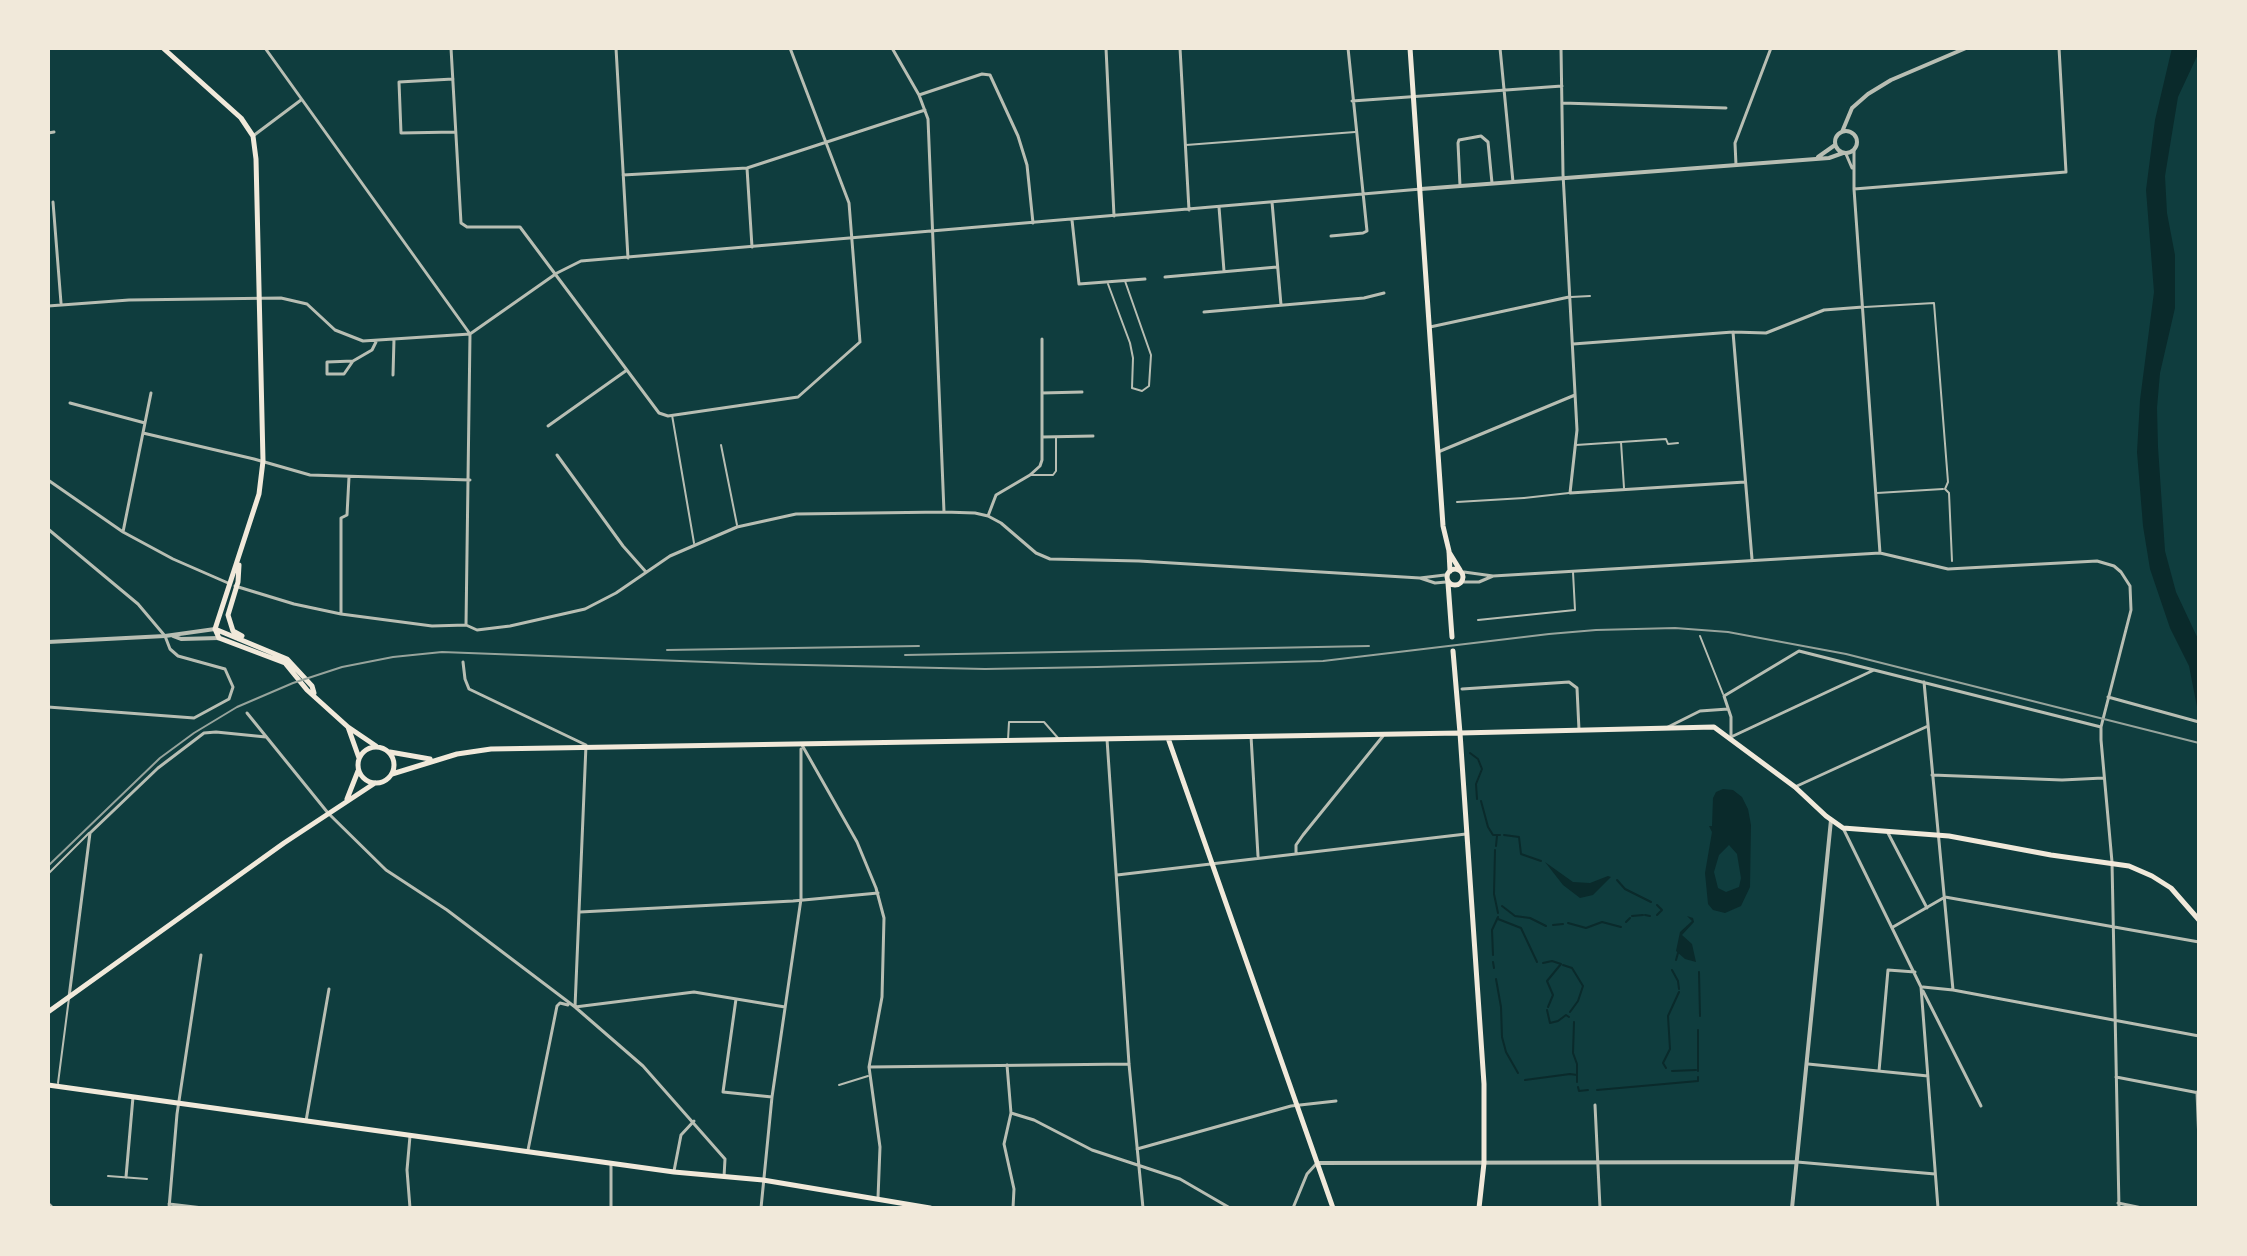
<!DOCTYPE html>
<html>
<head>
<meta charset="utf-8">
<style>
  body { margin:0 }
  #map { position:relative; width:2247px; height:1256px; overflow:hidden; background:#0f3d3e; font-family:Georgia,serif }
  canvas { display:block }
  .frame { position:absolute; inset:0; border:50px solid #f1e9da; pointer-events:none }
</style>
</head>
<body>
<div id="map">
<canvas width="2247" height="1256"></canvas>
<div class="frame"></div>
</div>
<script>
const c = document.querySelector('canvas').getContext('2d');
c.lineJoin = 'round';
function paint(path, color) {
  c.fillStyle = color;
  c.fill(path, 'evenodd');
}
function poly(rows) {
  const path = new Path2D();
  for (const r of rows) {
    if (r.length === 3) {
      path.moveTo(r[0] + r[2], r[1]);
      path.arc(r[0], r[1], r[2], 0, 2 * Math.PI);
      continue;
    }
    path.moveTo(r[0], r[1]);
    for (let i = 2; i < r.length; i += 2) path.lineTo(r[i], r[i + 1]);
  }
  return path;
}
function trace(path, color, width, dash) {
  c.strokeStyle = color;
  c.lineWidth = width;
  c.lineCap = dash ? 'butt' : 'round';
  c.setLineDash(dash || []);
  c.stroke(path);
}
const water = poly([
  [2172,48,2199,48,2199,52,2178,97,2165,176,2167,213,2175,255,2175,308,2160,373,2157,408,2158,447,2165,551,2176,592,2199,641,2199,717,2189,666,2170,628,2150,569,2143,526,2137,452,2140,400,2154,292,2146,190,2155,120],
  [1723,789,1733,790,1742,797,1748,809,1751,825,1750,887,1741,906,1725,913,1713,910,1708,904,1705,873,1712,832,1709,826,1712,826,1713,798,1716,792],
  [1729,845,1737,854,1741,878,1739,887,1726,892,1718,888,1714,872,1719,855],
  [1545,862,1573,882,1590,883,1608,876,1611,877,1593,895,1580,898,1563,885],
  [1687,916,1693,918,1694,922,1682,935,1692,944,1696,962,1685,959,1676,951,1680,932,1692,921]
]);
const stream = poly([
  [1470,753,1478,759,1482,769,1476,784,1477,799],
  [1481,801,1488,827,1493,835,1500,835],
  [1504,835,1519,837,1521,854,1541,861],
  [1496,846,1497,836],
  [1495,850,1494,894,1498,913],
  [1617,880,1625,889,1651,902],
  [1657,905,1662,910,1657,915],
  [1502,906,1515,916,1530,918,1546,926],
  [1645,915,1650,916],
  [1632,916,1643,915],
  [1498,919,1521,928,1537,962],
  [1626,922,1630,918],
  [1568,923,1586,928,1602,922,1621,927],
  [1553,925,1563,924],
  [1493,955,1492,930,1498,917],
  [1676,960,1678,953],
  [1493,962,1494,968],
  [1543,963,1552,961,1561,964,1547,981,1553,995,1548,1007],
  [1563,965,1572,968,1583,986,1578,1001,1570,1012],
  [1672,970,1678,981,1679,989],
  [1699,972,1700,1016],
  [1496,979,1501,1007,1502,1037,1506,1052,1518,1073],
  [1547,1010,1550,1023,1558,1021,1566,1015,1569,1017],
  [1574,1022,1573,1053,1577,1064,1577,1082],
  [1666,1068,1663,1063,1670,1049,1668,1016,1679,992],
  [1672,1071,1696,1070],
  [1698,1071,1698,1030],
  [1525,1080,1570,1074,1577,1075],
  [1578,1087,1579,1091,1588,1090],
  [1597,1090,1698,1081,1698,1077]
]);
const service = poly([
  [1186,145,1355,132],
  [1108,284,1130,343,1133,358,1132,388,1142,391,1149,386,1151,355,1125,281],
  [1571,297,1590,296],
  [1865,307,1934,303,1948,482,1945,489,1949,493,1952,561],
  [672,415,694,543],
  [1621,442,1624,488],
  [721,445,737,525],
  [1576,445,1666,439,1668,444,1678,443],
  [1031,475,1053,475,1056,471,1056,437],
  [1877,493,1943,489],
  [1524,498,1569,493],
  [1478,620,1575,610,1573,572],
  [1700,636,1723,694],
  [1008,740,1009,722,1044,722,1058,738],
  [48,874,89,833],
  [58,1083,69,998],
  [839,1085,868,1076],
  [108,1176,147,1179]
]);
const pedestrian = poly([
  [1457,502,1524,498]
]);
const minor = poly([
  [265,48,470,334,466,625],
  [451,48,461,223,467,227,520,227,659,413,668,416,798,397,860,342,849,203,790,48],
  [616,48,628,258],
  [892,48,919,95,928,119,944,512],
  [1106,48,1114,216],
  [1180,48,1189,210],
  [1500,48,1513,182],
  [1561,48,1563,174,1577,430,1570,493,1745,482],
  [453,79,399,82,401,133,455,132],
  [919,95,982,74,990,75,1018,136,1027,165,1033,223],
  [1352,101,1562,86],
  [1562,103,1726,108],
  [48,133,54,132],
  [253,136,301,100],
  [1854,150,1854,189,1880,553],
  [1846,154,1852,168],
  [1736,165,1735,143,1771,48],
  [747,168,752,247],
  [623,175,747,168,925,110],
  [1460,186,1458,143,1459,140,1481,136,1488,142,1492,183],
  [1854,189,2066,172,2059,48],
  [53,202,61,303],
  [1272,202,1281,305],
  [1219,207,1224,271],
  [1072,220,1079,284,1145,279],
  [1331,236,1363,233,1367,231,1348,48],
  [1165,277,1277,267],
  [48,306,129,300,281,298,307,304,335,330,363,341,470,334],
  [1204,312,1364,298,1384,293],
  [1430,327,1569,297],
  [1733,332,1752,559],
  [470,334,557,273,581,261,1421,189],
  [1573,344,1733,332,1766,333,1824,310,1863,307],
  [353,361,327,362,327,374,344,374,353,361,372,350,376,342],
  [393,375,394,339],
  [1042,393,1082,392],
  [70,403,145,423],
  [548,426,627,370],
  [143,433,254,459,310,475,470,480],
  [1042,437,1093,436],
  [1438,452,1575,395],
  [557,455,623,546,646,572],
  [48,480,123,532,173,559,228,583],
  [988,516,996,495,1030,475,1040,466,1042,460,1042,339],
  [48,529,138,604,165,636,170,649,178,656,225,669,233,687,229,699,194,718,48,707],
  [123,532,151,393],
  [1464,572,1493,576,1880,553,1948,569,2097,561,2114,566,2121,572,2130,586,2131,610,2101,727,2101,740,2112,862,2119,1208],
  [1420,578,1445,575],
  [1463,582,1479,582,1493,576],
  [235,586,294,604,341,614,432,626,466,625,477,630,510,626,585,609,616,593,670,556,737,527,796,514,944,512,975,513,988,516,1001,523,1036,553,1050,559,1139,561,1420,578,1435,583,1446,582],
  [341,613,341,518,347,515,349,477],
  [463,662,465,679,469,689,586,745,575,1007],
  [1874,670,1731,737,1731,717,1724,696,1799,651,1874,670,2101,727],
  [1924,682,1953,990],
  [1462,689,1569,682,1577,688,1579,730],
  [2108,697,2199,722],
  [247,713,328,813,386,870,447,910,575,1007,643,1066,725,1159,724,1177],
  [1668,727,1700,711,1728,709],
  [1251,736,1258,856],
  [1107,739,1129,1064,1143,1208],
  [802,745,857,842,876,888,884,918,882,997,869,1067,880,1147,878,1198],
  [1932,775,2062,780,2103,778],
  [1797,786,1928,726],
  [1843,828,1921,987,1938,1208],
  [1888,833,1927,908],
  [1296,854,1296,845,1303,835,1383,736],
  [1117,875,1466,834],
  [580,912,793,901,878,893],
  [1893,927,1945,897,2199,942],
  [1923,987,1953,990,2199,1036],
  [1923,991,1981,1106],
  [69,997,90,833,158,768,204,733,216,732,266,737],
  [736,999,723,1092,772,1097],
  [575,1007,694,992,785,1007],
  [1808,1064,1928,1076],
  [1007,1065,1011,1113,1004,1144,1014,1189,1013,1208],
  [869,1067,1129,1064],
  [1879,1071,1888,970,1915,972],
  [2116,1077,2199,1093],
  [2197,1092,2199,1142],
  [1595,1105,1600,1208],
  [1011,1113,1034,1120,1092,1150,1180,1179,1230,1208],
  [306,1121,329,989],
  [410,1136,407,1170,410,1208],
  [1137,1149,1291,1106,1336,1101],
  [528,1150,557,1006,560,1003,568,1005],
  [1797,1162,1935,1174],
  [611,1163,611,1208],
  [674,1171,681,1135,694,1121],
  [126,1177,133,1097],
  [2118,1203,2142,1208],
  [169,1204,203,1208],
  [169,1208,177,1114,201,955],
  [761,1208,772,1097,801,899,801,749],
  [1293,1208,1307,1174,1317,1163]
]);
const tertiary = poly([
  [1846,142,11],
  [1842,132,1852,108,1868,94,1891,80,1966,48],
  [1818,157,1835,145],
  [1421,189,1829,158,1843,153],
  [173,636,181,639,219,638],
  [48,642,165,636,215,629],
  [1317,1163,1797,1162],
  [48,1204,52,1208],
  [1792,1208,1831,820]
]);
const secondary = poly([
  [163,48,241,118,253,136,256,159,263,461,259,494,215,629,219,638],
  [239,565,238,582,228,615,233,631,242,636],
  [215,629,287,659,312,686,314,693],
  [219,638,285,663,307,690,348,727,376,746],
  [348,727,359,758],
  [1168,738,1333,1208],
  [376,765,18],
  [390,752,430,759],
  [392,774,457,754,491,749,1460,733,1484,1084,1484,1163,1479,1208],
  [347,799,358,771],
  [48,1012,284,843,375,783],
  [48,1085,674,1172,763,1180,930,1208]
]);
const primary = poly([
  [1410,48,1443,526,1449,551,1450,571],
  [1449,552,1460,570],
  [1455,577,8],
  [1448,583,1452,637],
  [1453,651,1460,733,1714,727,1795,787,1826,816,1843,828,1949,836,2051,855,2129,866,2152,876,2171,888,2199,920]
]);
const rail = poly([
  [667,650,919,646],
  [905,655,1369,646],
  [48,866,160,758,194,733,237,707,293,683,342,667,393,657,442,652,760,664,985,669,1097,667,1323,661,1549,634,1596,630,1675,628,1728,632,1846,654,2199,743]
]);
paint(water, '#0a2a2b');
trace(stream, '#0a2a2b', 2);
trace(service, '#b8beb3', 2);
trace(pedestrian, '#b8beb3', 2);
trace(minor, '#b8beb3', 3);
trace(tertiary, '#b8beb3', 4);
trace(secondary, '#f1e9da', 5);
trace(primary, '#f1e9da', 5);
trace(rail, '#97a49c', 2);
</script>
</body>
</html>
